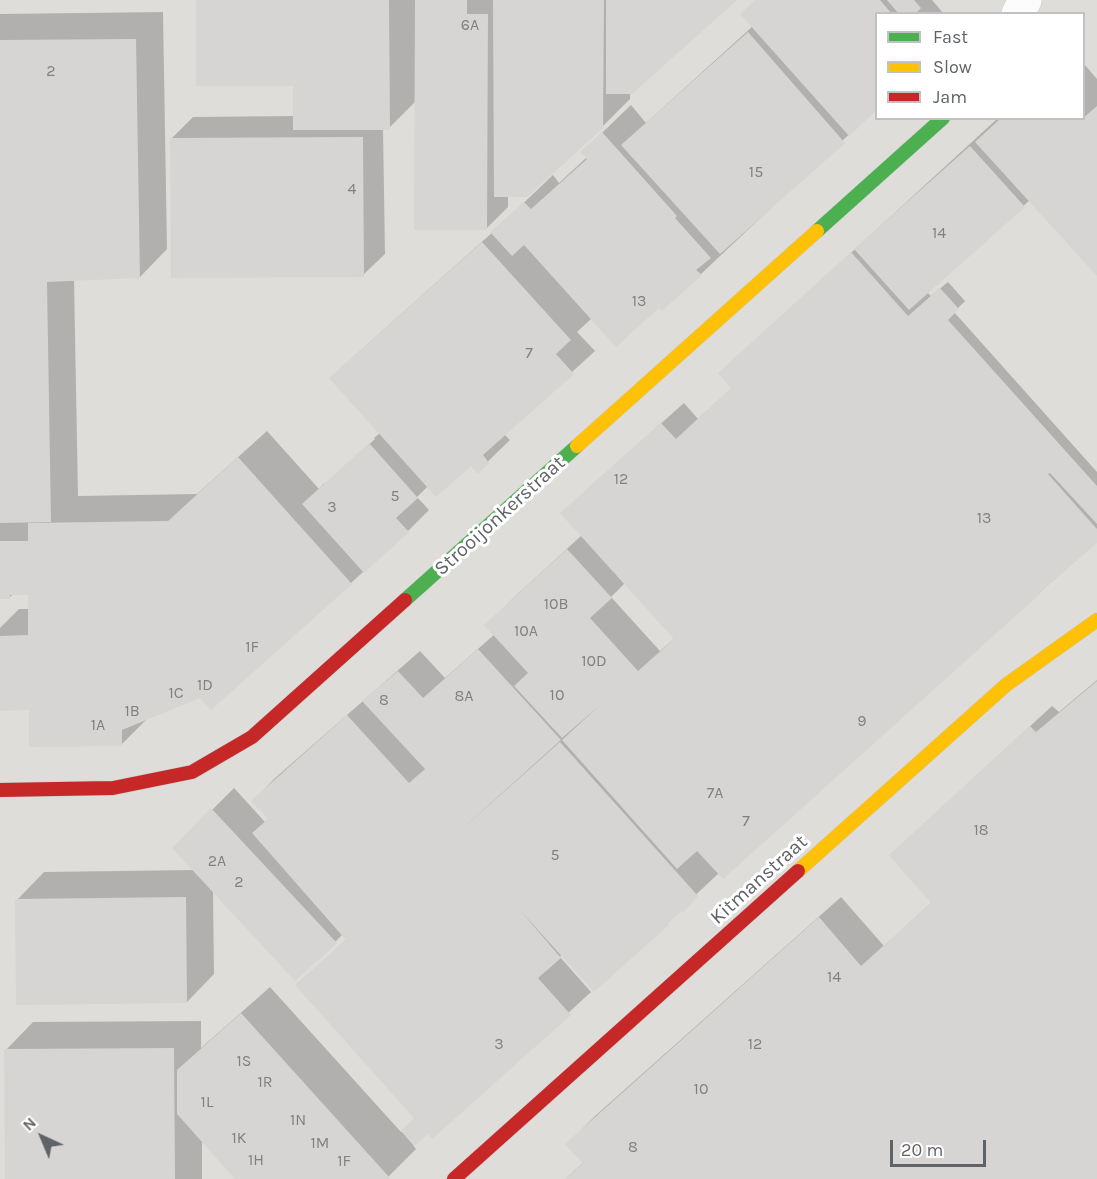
<!DOCTYPE html>
<html>
<head>
<meta charset="utf-8">
<style>
  body { margin:0 }
  #map { position:relative; width:1097px; height:1179px; overflow:hidden; background:#efeeea; font-family:Karla,sans-serif }
  canvas { display:block }
  .legend { position:absolute; left:875px; top:12px; width:210px; height:108px; box-sizing:border-box; background:#fff; border:2px solid #bfc1c3; margin:0; padding:8px 10px; list-style:none; font-size:18px; color:#5f6368 }
  .legend li { display:flex; align-items:center; gap:12px; height:30px }
  .legend b { width:30px; border:2px solid #bfc1c3 }
  .north { position:absolute; left:12px; top:1107px; width:60px; height:60px; -webkit-text-stroke:4px #fff; paint-order:stroke; rotate:316deg; font-size:16px; font-weight:700; line-height:24px; text-align:center; color:#5f6368 }
  .north::after { content:''; display:block; margin:auto; width:21px; height:27px; background:#5f6368; clip-path:polygon(50% 0,100% 100%,50% 72%,0 100%) }
  .scale { position:absolute; left:890px; top:1140px; width:96px; height:27px; box-sizing:border-box; border:3px solid #5f6368; border-top:0; padding-left:8px; font-size:18px; line-height:21px; white-space:nowrap; color:#5f6368; -webkit-text-stroke:4px #fff; paint-order:stroke }
</style>
</head>
<body>
<div id="map">
<canvas width="1097" height="1179"></canvas>
<ul class="legend">
<li><b style="height:8px;background:#4caf50"></b>Fast</li>
<li><b style="height:8px;background:#ffc107"></b>Slow</li>
<li><b style="height:8px;background:#c62828"></b>Jam</li>
</ul>
<div class="north">N</div>
<div class="scale">20 m</div>
</div>
<script>
const c = document.querySelector('canvas').getContext('2d');
c.lineJoin = 'round';
function paint(path, color) {
  c.fillStyle = color;
  c.fill(path, 'evenodd');
}
function poly(rows) {
  const path = new Path2D();
  for (const r of rows) {
    path.moveTo(r[0], r[1]);
    for (let i = 2; i < r.length; i += 2) path.lineTo(r[i], r[i + 1]);
  }
  return path;
}
function trace(path, color, width, dash) {
  c.strokeStyle = color;
  c.lineWidth = width;
  c.lineCap = dash ? 'butt' : 'round';
  c.setLineDash(dash || []);
  c.stroke(path);
}
function label(font, color, halo, rows, align = 'center') {
  c.font = font + ' Karla,sans-serif';
  c.lineWidth = 6;
  c.setLineDash([]);
  c.textBaseline = 'middle';
  c.strokeStyle = halo;
  c.fillStyle = color;
  for (const [text, x, y, turn = 0] of rows) {
    c.save();
    c.translate(x, y);
    c.rotate((+turn || 0) * Math.PI / 180);
    c.textAlign = isNaN(turn) ? turn : align;
    if (halo) c.strokeText(text, 0, 0);
    c.fillText(text, 0, 0);
    c.restore();
  }
}
const industrial = poly([
  [0,0,1097,0,1097,1179,0,1179],
  [876,14,1084,14,1084,118,876,118]
]);
const shadow = poly([
  [197,0,734,0,630,94,630,99,602,127,508,195,508,207,486,229,416,101,389,128,383,128,385,254,363,275,171,139,193,117,294,116,294,85],
  [756,0,932,0,944,14,876,14,876,109,701,274,659,306,592,318,577,332,595,351,504,434,510,440,478,471,471,464,428,486,417,497,429,510,408,531,351,583,200,696,149,717,121,745,30,709,0,709,0,628,19,609,30,609,30,593,14,593,10,597,0,598,0,14,163,12,167,249,140,277,74,279,78,496,197,494,267,431,319,489,324,483,325,485,375,439,374,438,380,433,353,357,494,231,553,175,559,183,587,157,582,152,631,105,646,123,753,26],
  [1084,64,1097,79,1097,273,1030,200,927,292,931,296,948,282,965,301,954,312,1097,472,1097,541,723,877,719,873,594,990,562,954,560,957,591,992,433,1137,428,1132,413,1145,416,1149,386,1179,238,1179,202,1139,202,1179,7,1179,6,1050,33,1022,201,1021,201,1048,270,987,401,1132,416,1118,297,985,347,939,343,934,335,942,213,891,214,974,187,1002,17,900,44,872,194,870,174,848,234,788,265,822,269,818,253,801,274,779,420,651,445,678,495,634,508,603,582,535,584,492,684,403,698,419,733,387,720,373,998,118,1084,118],
  [625,583,675,638,660,651,611,597],
  [1097,680,1097,1179,565,1179,584,1162,567,1144,595,1116,841,897,884,946,932,902,913,834,1052,706,1059,712]
]);
const building = poly([
  [196,0,389,0,390,130,293,130,293,86,196,86],
  [415,0,467,0,467,14,488,14,487,230,414,230],
  [493,0,604,0,603,128,527,197,494,197],
  [606,0,737,0,632,94,606,94],
  [755,0,880,0,892,14,876,14,876,111,849,136,740,14],
  [887,0,914,0,921,8,915,14,899,14],
  [748,32,845,143,720,254,621,145],
  [136,39,140,278,47,282,51,522,0,523,0,40],
  [1097,106,1097,276,975,142,1001,118,1082,119],
  [602,132,677,216,675,218,711,258,696,270,702,275,662,311,659,308,616,347,524,245,512,256,490,232,524,202,531,209,587,159,580,152],
  [363,137,364,277,171,278,170,138],
  [970,146,1025,207,909,310,854,249],
  [482,242,571,340,556,354,574,374,483,455,489,463,478,474,471,466,436,497,329,378],
  [851,252,908,316,940,288,959,309,948,320,1097,486,1097,524,1038,460,1050,473,1048,474,1097,529,1097,543,1039,593,1040,594,723,879,697,851,677,869,562,740,599,706,562,738,514,686,528,673,484,625,567,549,612,598,590,618,638,671,674,639,560,513,661,423,676,439,731,388,718,373],
  [369,443,418,498,396,518,409,532,364,573,302,504],
  [238,457,352,584,211,710,200,698,122,730,122,746,29,747,29,710,0,711,0,636,28,635,28,595,10,595,10,599,0,599,0,541,28,541,28,523,168,521],
  [478,649,561,740,453,837,560,742,698,896,683,913,682,911,668,923,669,925,594,992,520,910,561,958,538,978,571,1015,432,1139,428,1134,414,1146,401,1131,414,1118,295,985,346,940,252,833,268,819,251,801,347,715,409,783,425,769,362,701,398,671,423,698],
  [1097,681,1097,1179,565,1179,583,1163,565,1144,819,917,861,966,931,903,889,855,1030,726,1036,732],
  [211,808,337,943,295,981,172,848],
  [186,897,187,1003,16,1005,15,899],
  [241,1013,390,1178,388,1179,235,1179,177,1114,177,1070],
  [174,1048,175,1179,5,1179,4,1049]
]);
const street = poly([
  [1018,14,1025,0]
]);
const fast = poly([
  [817,231,943,118],
  [405,600,577,446]
]);
const slow = poly([
  [577,446,817,231],
  [798,871,1006,685,1097,620]
]);
const jam = poly([
  [0,790,113,788,192,772,252,737,405,600],
  [454,1179,798,871]
]);
const numberNames = [
  ["6A",470,25],
  ["2",51,71],
  ["15",756,172],
  ["4",352,189],
  ["14",939,233],
  ["13",639,301],
  ["7",529,353],
  ["12",621,479],
  ["5",395,496],
  ["3",332,507],
  ["13",984,518],
  ["10B",556,604],
  ["10A",526,631],
  ["1F",252,647],
  ["10D",594,661],
  ["1D",205,685],
  ["1C",176,693],
  ["10",557,695],
  ["8A",464,696],
  ["8",384,700],
  ["1B",132,711],
  ["9",862,721],
  ["1A",98,725],
  ["7A",715,793],
  ["7",746,821],
  ["18",981,830],
  ["5",555,855],
  ["2A",217,861],
  ["2",239,882],
  ["14",834,977],
  ["3",499,1044],
  ["12",755,1044],
  ["1S",244,1061],
  ["1R",265,1082],
  ["10",701,1089],
  ["1L",207,1102],
  ["1N",298,1120],
  ["1K",239,1138],
  ["1M",320,1143],
  ["8",633,1147],
  ["1H",256,1160],
  ["1F",344,1161]
];
const streetNames = [
  ["Strooijonkerstraat",500,516,-42],
  ["Kitmanstraat",759,880,-42]
];
paint(industrial, '#dfddda');
paint(shadow, '#0003');
paint(building, '#d6d5d3');
trace(street, '#cbcccc', 34);
trace(fast, '#cacacb', 15);
trace(slow, '#cacacb', 15);
trace(jam, '#cacacb', 15);
trace(street, '#fdfcfc', 33);
trace(fast, '#4caf50', 14);
trace(slow, '#ffc107', 14);
trace(jam, '#c62828', 14);
label('16px', '#7e8184', null, numberNames);
label('20px', '#5f6368', '#fff', streetNames);
</script>
</body>
</html>
